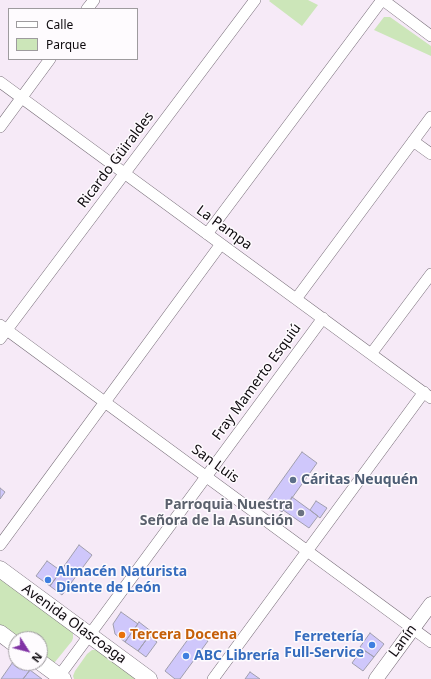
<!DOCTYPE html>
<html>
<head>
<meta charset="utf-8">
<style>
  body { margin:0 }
  #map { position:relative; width:431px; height:679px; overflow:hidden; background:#f6eaf7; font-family:"Noto Sans",sans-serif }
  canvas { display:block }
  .legend { position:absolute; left:8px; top:8px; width:130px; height:52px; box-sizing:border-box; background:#fefbfe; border:1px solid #9e9b9e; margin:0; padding:5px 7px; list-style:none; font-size:12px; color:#0e0a0e }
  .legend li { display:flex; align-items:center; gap:8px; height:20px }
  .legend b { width:20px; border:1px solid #9e9b9e }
  .north { position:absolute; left:8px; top:631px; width:40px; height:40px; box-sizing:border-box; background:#fefbfe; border:1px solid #9e9b9e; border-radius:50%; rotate:126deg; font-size:11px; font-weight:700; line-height:16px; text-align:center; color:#0e0a0e }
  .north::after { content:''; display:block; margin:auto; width:14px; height:18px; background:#8134a5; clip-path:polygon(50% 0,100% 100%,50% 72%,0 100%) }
</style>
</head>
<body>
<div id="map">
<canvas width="431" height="679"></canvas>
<ul class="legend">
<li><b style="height:5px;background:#fff"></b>Calle</li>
<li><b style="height:11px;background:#cce6b9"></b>Parque</li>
</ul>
<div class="north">N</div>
</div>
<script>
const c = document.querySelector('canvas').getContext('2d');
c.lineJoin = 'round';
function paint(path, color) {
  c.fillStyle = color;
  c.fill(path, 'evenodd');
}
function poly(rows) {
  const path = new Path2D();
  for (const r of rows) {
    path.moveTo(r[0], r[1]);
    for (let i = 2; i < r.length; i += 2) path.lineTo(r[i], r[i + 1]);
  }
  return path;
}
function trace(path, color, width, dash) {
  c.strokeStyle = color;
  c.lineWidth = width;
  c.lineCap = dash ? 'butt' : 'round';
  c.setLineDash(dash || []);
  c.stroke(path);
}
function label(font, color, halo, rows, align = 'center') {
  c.font = font + ' "Noto Sans",sans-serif';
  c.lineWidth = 3;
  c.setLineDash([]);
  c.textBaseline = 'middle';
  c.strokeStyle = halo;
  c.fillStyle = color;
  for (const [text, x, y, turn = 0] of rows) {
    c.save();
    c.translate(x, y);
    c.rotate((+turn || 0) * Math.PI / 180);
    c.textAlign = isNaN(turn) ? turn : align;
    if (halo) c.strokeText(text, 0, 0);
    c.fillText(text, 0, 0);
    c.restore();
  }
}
const green = poly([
  [270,0,308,0,318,5,302,26,269,1],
  [384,17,390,17,431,46,431,56,374,30],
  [0,577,73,632,73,638,72,641,55,662,53,663,40,656,40,639,17,639,0,626],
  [92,650,98,650,137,679,74,679,73,676,75,671,87,654]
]);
const building = poly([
  [302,452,317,463,282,512,267,501,302,452],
  [0,488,5,492,0,499,0,488],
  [292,497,318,516,309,528,283,510,292,497],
  [316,501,327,508,320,518,310,510,316,501],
  [79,545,92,555,62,595,50,586,79,545],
  [47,561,61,571,50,586,36,576,47,561],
  [121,612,138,624,125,642,115,634,113,624,121,612],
  [139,622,152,632,138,651,125,642,139,622],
  [194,631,208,641,180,679,175,679,165,671,194,631],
  [370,633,384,644,374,657,360,647,370,633],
  [149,636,157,642,146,657,138,651,149,636],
  [362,649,374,657,363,671,352,663,362,649],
  [15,659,16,663,20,663,30,670,23,679,1,679,15,659],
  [30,670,42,679,23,679,30,670],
  [250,672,260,679,245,679,250,672]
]);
const minor = poly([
  [383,0,431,36],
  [87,9,94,0],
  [0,82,431,398],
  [0,127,50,59],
  [413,141,431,154],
  [207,234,382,0],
  [296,299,431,117],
  [0,325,431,642],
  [0,339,255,0],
  [371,354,431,274],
  [0,545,221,244],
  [57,679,323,318],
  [213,679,424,392]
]);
const tertiary = poly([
  [376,679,431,604]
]);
const secondary = poly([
  [0,569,149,679],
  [0,633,16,645],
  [40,662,63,679]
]);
const markers = [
  [293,480,4,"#5c6f8a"],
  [301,513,4,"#6b7280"],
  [48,580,4,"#3f7fe0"],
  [122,635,4,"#e8710a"],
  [372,645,4,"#3f7fe0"],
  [186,656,4,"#3f7fe0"]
];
const streetNames = [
  ["Ricardo Güiraldes",116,160,-53],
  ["La Pampa",224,228,36],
  ["Fray Mamerto Esquiú",257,382,-54],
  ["San Luis",215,464,36],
  ["Avenida Olascoaga",74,624,36],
  ["Lanín",403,641,-54]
];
const serviceNames = [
  ["Cáritas Neuquén",301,480]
];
const worshipNames = [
  ["Parroquia Nuestra",293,505],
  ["Señora de la Asunción",293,521]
];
const shopNames = [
  ["Almacén Naturista",56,572],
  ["Diente de León",56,588],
  ["Ferretería",364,637,"right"],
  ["Full-Service",364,653,"right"],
  ["ABC Librería",194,656]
];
const foodNames = [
  ["Tercera Docena",130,635]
];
paint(green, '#cce6b9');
paint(building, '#cfc7fb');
trace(building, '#a09ead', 1);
trace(minor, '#766c77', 12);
trace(tertiary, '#766c77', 15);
trace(secondary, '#766c77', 17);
trace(minor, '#fff', 11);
trace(tertiary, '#fff', 14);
trace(secondary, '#fff', 16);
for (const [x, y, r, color] of markers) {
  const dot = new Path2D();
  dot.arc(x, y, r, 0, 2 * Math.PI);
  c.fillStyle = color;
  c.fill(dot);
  trace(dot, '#fefbfe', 1.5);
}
label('14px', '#0e0a0e', '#fefbfe', streetNames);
label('bold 14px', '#4e5e75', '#fefbfe', serviceNames, 'left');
label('bold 14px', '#5b616d', '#fefbfe', worshipNames, 'right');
label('bold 14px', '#366cbe', '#fefbfe', shopNames, 'left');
label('bold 14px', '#c56008', '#fefbfe', foodNames, 'left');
</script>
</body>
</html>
